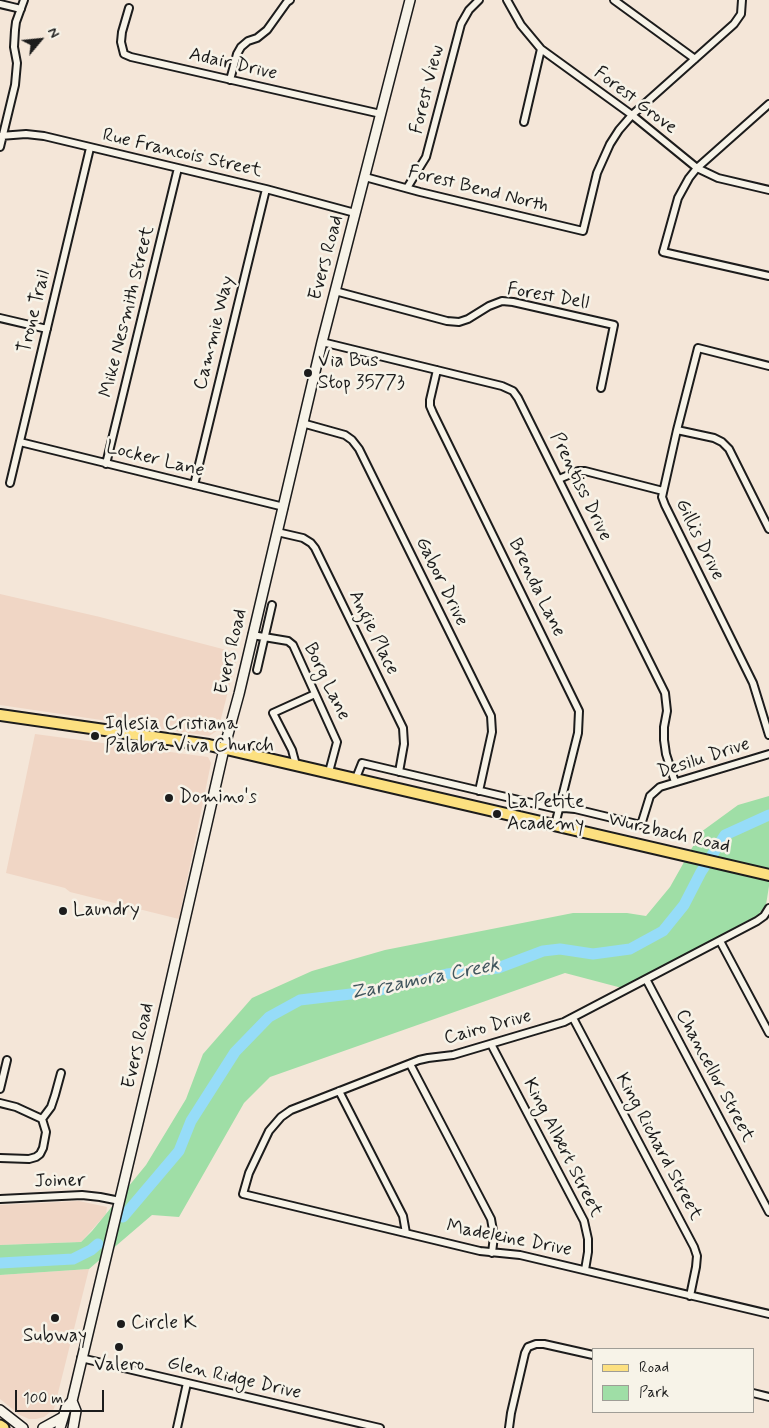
<!DOCTYPE html>
<html>
<head>
<meta charset="utf-8">
<style>
  body { margin:0 }
  #map { position:relative; width:769px; height:1428px; overflow:hidden; background:#f4e6d8; font-family:Mynerve,sans-serif }
  canvas { display:block }
  .legend { position:absolute; left:592px; top:1348px; width:162px; height:65px; box-sizing:border-box; background:#f7f3e8; border:1px solid #9f9d96; margin:0; padding:6px 9px; list-style:none; font-size:15px; color:#1c1c1c }
  .legend li { display:flex; align-items:center; gap:10px; height:25px }
  .legend b { width:25px; border:1px solid #9f9d96 }
  .north { position:absolute; left:15px; top:15px; width:50px; height:50px; -webkit-text-stroke:4px #f7f3e8; paint-order:stroke; rotate:62deg; font-size:14px; font-weight:700; line-height:20px; text-align:center; color:#1c1c1c }
  .north::after { content:''; display:block; margin:auto; width:18px; height:22px; background:#1c1c1c; clip-path:polygon(50% 0,100% 100%,50% 72%,0 100%) }
  .scale { position:absolute; left:15px; top:1390px; width:89px; height:22px; box-sizing:border-box; border:2px solid #1c1c1c; border-top:0; padding-left:6px; font-size:15px; line-height:18px; white-space:nowrap; color:#1c1c1c; -webkit-text-stroke:4px #f7f3e8; paint-order:stroke }
</style>
</head>
<body>
<div id="map">
<canvas width="769" height="1428"></canvas>
<ul class="legend">
<li><b style="height:6px;background:#fce080"></b>Road</li>
<li><b style="height:14px;background:#9fdea6"></b>Park</li>
</ul>
<div class="north">N</div>
<div class="scale">100 m</div>
</div>
<script>
const c = document.querySelector('canvas').getContext('2d');
c.lineJoin = 'round';
function paint(path, color) {
  c.fillStyle = color;
  c.fill(path, 'evenodd');
}
function poly(rows) {
  const path = new Path2D();
  for (const r of rows) {
    path.moveTo(r[0], r[1]);
    for (let i = 2; i < r.length; i += 2) path.lineTo(r[i], r[i + 1]);
  }
  return path;
}
function trace(path, color, width, dash) {
  c.strokeStyle = color;
  c.lineWidth = width;
  c.lineCap = dash ? 'butt' : 'round';
  c.setLineDash(dash || []);
  c.stroke(path);
}
function label(font, color, halo, rows, align = 'center') {
  c.font = font + ' Mynerve,sans-serif';
  c.lineWidth = 5;
  c.setLineDash([]);
  c.textBaseline = 'middle';
  c.strokeStyle = halo;
  c.fillStyle = color;
  for (const [text, x, y, turn = 0] of rows) {
    c.save();
    c.translate(x, y);
    c.rotate((+turn || 0) * Math.PI / 180);
    c.textAlign = isNaN(turn) ? turn : align;
    if (halo) c.strokeText(text, 0, 0);
    c.fillText(text, 0, 0);
    c.restore();
  }
}
const built = poly([
  [0,594,100,617,238,653,218,730,209,736,0,705],
  [35,734,208,757,211,763,179,919,70,892,65,888,6,873],
  [79,1201,107,1207,106,1214,81,1242,0,1245,0,1205],
  [89,1269,54,1409,44,1417,36,1419,29,1419,20,1415,0,1399,0,1275]
]);
const green = poly([
  [769,796,769,886,766,905,758,915,622,988,565,973,270,1077,244,1103,179,1217,152,1215,89,1269,0,1275,0,1245,81,1242,92,1231,146,1165,186,1099,203,1054,252,998,312,971,385,950,573,913,627,913,646,916,670,887,701,832,738,805]
]);
const river = poly([
  [123,1217,179,1151,191,1121,235,1052,269,1017,300,1000,376,991,447,974,498,968,543,951,560,949,593,954,630,949,663,931,684,905,701,872,725,835,769,815],
  [0,1263,73,1259,91,1250,98,1244]
]);
const street = poly([
  [507,0,521,25,541,49,632,115,697,168,718,178,769,190],
  [614,0,695,59],
  [0,4,21,9],
  [129,8,122,32,121,42,124,54,131,57,381,114],
  [230,80,237,54,241,47,248,41,257,38,267,30,287,2,290,0],
  [769,104,697,168,689,178,678,198,663,252,769,276],
  [524,122,541,49],
  [0,136,26,134,44,136,266,189,355,213],
  [0,147,15,85,17,63,14,47,15,30,16,22,24,0],
  [365,177,420,192,583,231,597,173,610,144,619,130,632,115,734,24,741,14,742,0],
  [407,188,426,157,461,24,469,10,479,0],
  [335,291,447,321,459,322,468,319,489,306,502,301,513,302,614,325,601,388],
  [0,318,47,329],
  [322,342,502,386,513,391,518,398,665,693,667,711,664,727,664,740,666,754,675,782],
  [769,366,698,348,677,430,662,497,665,505,753,683,769,735],
  [437,370,430,400,430,406,433,413,579,711,578,733,555,825],
  [302,423,345,435,352,440,359,449,491,716,492,732,479,791],
  [677,430,714,438,722,442,729,449,769,529],
  [20,442,284,507],
  [106,464,178,168],
  [559,479,578,471,585,471,663,491],
  [10,483,90,148],
  [194,485,266,189],
  [277,532,303,538,311,543,315,548,403,728,404,744,399,772],
  [252,635,288,641,293,645,337,742,329,772],
  [257,670,272,605],
  [296,765,292,750,273,713,315,694],
  [356,778,362,763,557,809,564,808,575,809,641,825,650,796,660,787,769,754],
  [769,908,764,916,757,921,564,1022,453,1055,428,1058,419,1060,291,1110,281,1117,269,1131,249,1173,243,1194,480,1251,520,1255,769,1314],
  [720,941,769,1033],
  [646,979,769,1212],
  [573,1018,694,1247,697,1256,696,1267,690,1296],
  [491,1044,584,1221,588,1239,588,1252,585,1270],
  [410,1064,491,1219,494,1236,492,1253],
  [0,1089,7,1060],
  [339,1091,403,1216,406,1233],
  [0,1103,16,1107,42,1119],
  [42,1119,51,1107,55,1095,61,1073],
  [0,1158,29,1159,36,1157,40,1154,43,1148,46,1132,42,1119],
  [0,1199,82,1195,100,1197,120,1201],
  [81,1358,380,1428],
  [753,1393,769,1397],
  [177,1428,187,1383],
  [509,1428,511,1413,525,1353,528,1347,536,1344,544,1344,593,1355]
]);
const secondary = poly([
  [72,1401,76,1411,73,1428],
  [0,1410,23,1428],
  [43,1428,63,1417],
  [60,1428,66,1408,72,1401,152,1064,224,749,239,694,322,342,410,0]
]);
const primary = poly([
  [0,715,209,745,769,875]
]);
const highway = poly([
  [0,1426,3,1428]
]);
const markers = [
  [308,373,5,"#1c1c1c"],
  [95,736,5,"#1c1c1c"],
  [169,798,5,"#1c1c1c"],
  [497,814,5,"#1c1c1c"],
  [63,911,5,"#1c1c1c"],
  [55,1318,5,"#1c1c1c"],
  [121,1324,5,"#1c1c1c"],
  [119,1347,5,"#1c1c1c"]
];
const streetNames = [
  ["Adair Drive",233,65,13],
  ["Forest View",428,90,-76],
  ["Forest Grove",635,101,37],
  ["Rue Francois Street",182,154,13],
  ["Forest Bend North",478,190,14],
  ["Evers Road",327,258,-75],
  ["Forest Dell",548,297,10],
  ["Trone Trail",35,312,-76],
  ["Mike Nesmith Street",128,312,-76],
  ["Cammie Way",215,333,-76],
  ["Locker Lane",155,460,14],
  ["Prentiss Drive",580,487,64],
  ["Gillis Drive",699,540,64],
  ["Gabor Drive",441,582,64],
  ["Brenda Lane",536,588,64],
  ["Angie Place",373,633,64],
  ["Evers Road",232,652,-77],
  ["Borg Lane",326,682,64],
  ["Desilu Drive",704,759,-18],
  ["Wurzbach Road",669,834,13],
  ["Cairo Drive",488,1028,-15],
  ["Evers Road",139,1046,-77],
  ["Chancellor Street",714,1076,62],
  ["King Richard Street",658,1147,62],
  ["King Albert Street",562,1148,63],
  ["Joiner",60,1182,-1],
  ["Madeleine Drive",509,1239,11],
  ["Glen Ridge Drive",234,1379,13]
];
const poiNames = [
  ["Via Bus",318,362],
  ["Stop 35773",318,384],
  ["Iglesia Cristiana",105,725],
  ["Palabra Viva Church",105,747],
  ["Domino's",179,798],
  ["La Petite",507,803],
  ["Academy",507,825],
  ["Laundry",73,911],
  ["Circle K",131,1324],
  ["Subway",55,1337,"center"],
  ["Valero",119,1366,"center"]
];
const waterNames = [
  ["Zarzamora Creek",425,980,-11]
];
paint(built, '#f0d6c5');
paint(green, '#9fdea6');
trace(river, '#96dcf8', 11);
trace(street, '#1c1c1c', 10);
trace(secondary, '#1c1c1c', 12);
trace(primary, '#1c1c1c', 14);
trace(highway, '#1c1c1c', 15);
trace(street, '#f7f3e8', 6);
trace(secondary, '#f7f3e8', 9);
trace(primary, '#fce080', 10);
trace(highway, '#fce080', 11);
for (const [x, y, r, color] of markers) {
  const dot = new Path2D();
  dot.arc(x, y, r, 0, 2 * Math.PI);
  c.fillStyle = color;
  c.fill(dot);
  trace(dot, '#f7f3e8', 2);
}
label('19px', '#1c1c1c', '#f7f3e8', streetNames);
label('19px', '#1c1c1c', '#f7f3e8', poiNames, 'left');
label('italic 20px', '#41565e', '#f7f3e8', waterNames);
</script>
</body>
</html>
